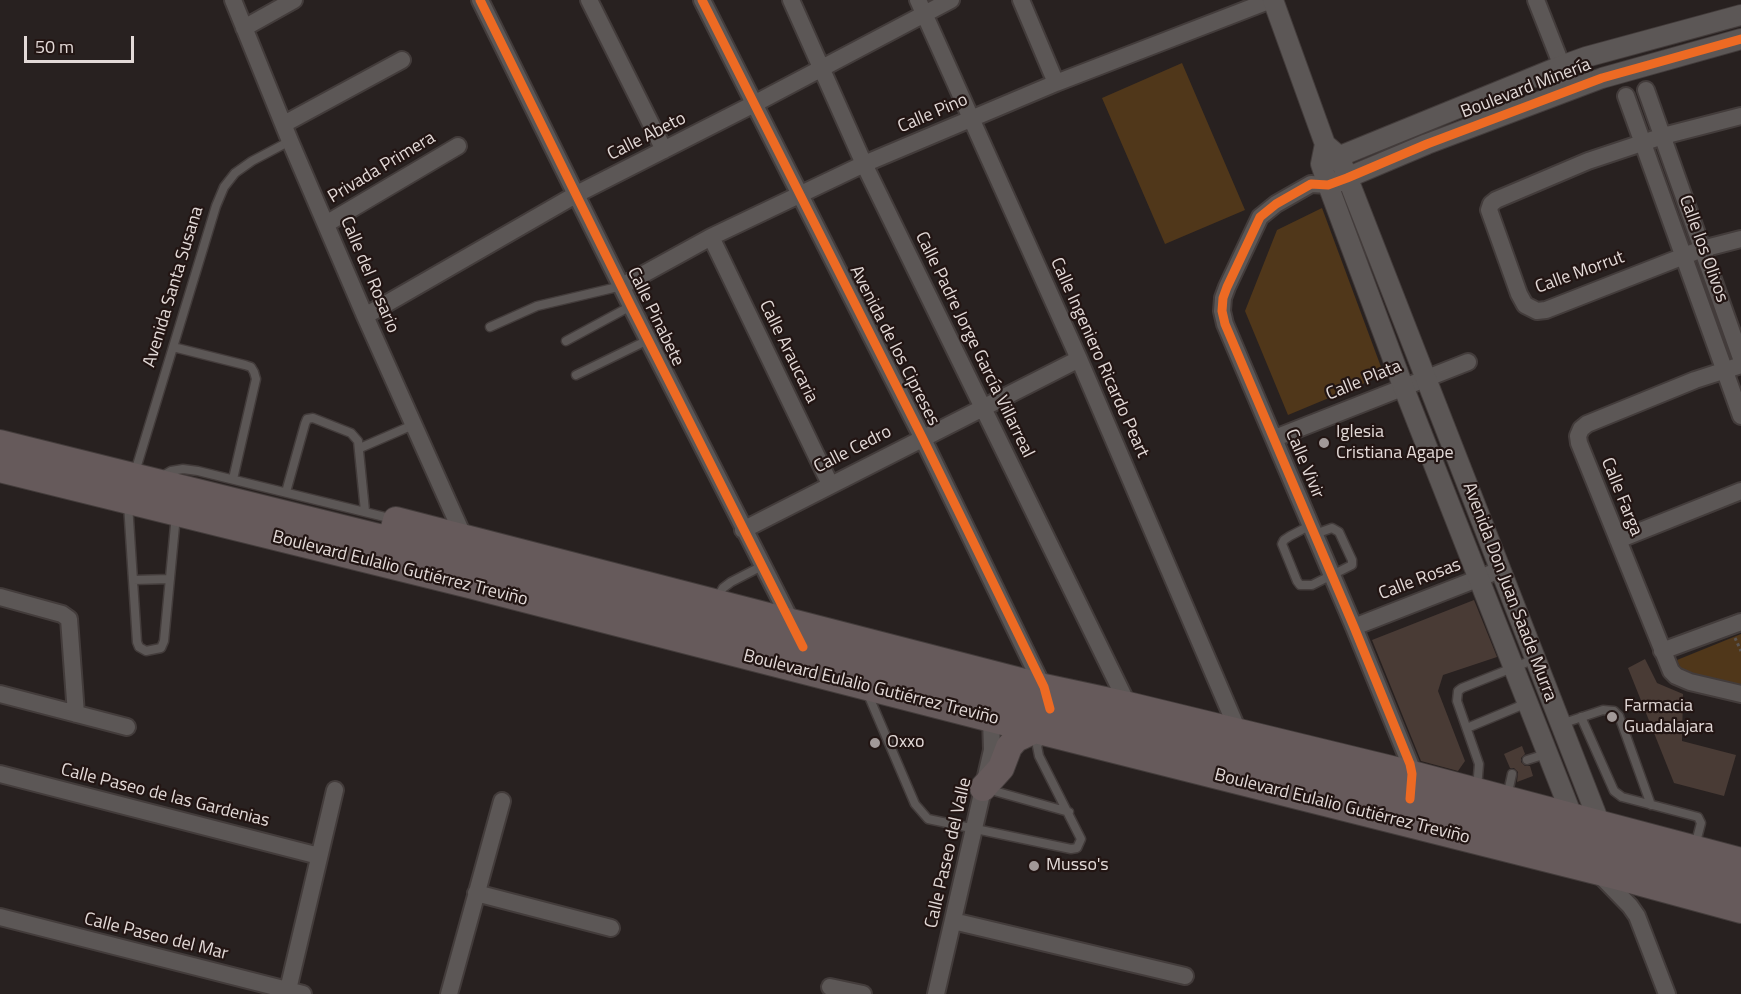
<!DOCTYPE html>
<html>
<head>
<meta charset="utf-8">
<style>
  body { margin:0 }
  #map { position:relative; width:1741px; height:994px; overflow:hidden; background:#282120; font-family:"Titillium Web",sans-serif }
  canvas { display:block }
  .scale { position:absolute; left:24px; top:36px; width:110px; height:27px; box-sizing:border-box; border:3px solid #e3dad8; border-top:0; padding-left:8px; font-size:18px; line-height:21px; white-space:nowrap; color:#e3dad8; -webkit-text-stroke:4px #221513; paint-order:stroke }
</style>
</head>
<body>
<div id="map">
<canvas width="1741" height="994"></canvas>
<div class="scale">50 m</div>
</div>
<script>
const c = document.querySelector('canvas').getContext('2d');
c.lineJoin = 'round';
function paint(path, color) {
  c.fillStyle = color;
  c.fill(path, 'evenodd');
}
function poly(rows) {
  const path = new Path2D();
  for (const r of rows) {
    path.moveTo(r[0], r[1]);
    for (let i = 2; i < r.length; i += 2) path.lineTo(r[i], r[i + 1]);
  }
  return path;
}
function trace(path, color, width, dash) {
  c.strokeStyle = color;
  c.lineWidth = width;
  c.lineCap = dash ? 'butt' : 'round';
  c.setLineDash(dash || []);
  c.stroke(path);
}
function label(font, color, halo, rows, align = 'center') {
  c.font = font + ' "Titillium Web",sans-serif';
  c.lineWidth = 4.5;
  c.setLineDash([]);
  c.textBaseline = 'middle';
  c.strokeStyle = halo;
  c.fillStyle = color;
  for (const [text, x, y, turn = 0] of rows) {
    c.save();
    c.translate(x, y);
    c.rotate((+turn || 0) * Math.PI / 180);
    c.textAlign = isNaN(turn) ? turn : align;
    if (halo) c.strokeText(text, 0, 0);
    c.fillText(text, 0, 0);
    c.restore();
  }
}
const green = poly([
  [1182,63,1245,210,1165,244,1102,98],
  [1322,208,1384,375,1288,415,1245,311,1277,230],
  [1741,634,1741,686,1682,672,1677,660]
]);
const building = poly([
  [1474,600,1497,657,1443,675,1438,691,1465,761,1458,771,1421,761,1372,640],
  [1645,659,1657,683,1683,694,1682,741,1736,755,1724,796,1674,783,1628,668],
  [1522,746,1525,754,1521,758,1521,762,1525,766,1530,766,1533,776,1517,782,1518,772,1514,768,1510,768,1504,754]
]);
const path = poly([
  [1735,638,1741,651]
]);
const service = poly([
  [490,327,537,306,622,286],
  [566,341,631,306],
  [173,347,245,365,251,367,254,372,256,379,233,479],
  [576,375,648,340],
  [360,448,413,425],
  [135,472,216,206,224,187,235,173,252,161,290,141],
  [161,477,171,471,183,469,198,471,393,519],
  [286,492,305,424,307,419,313,418,351,433,358,441,365,511],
  [128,504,137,642,139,647,146,651,161,648,164,641,176,515],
  [1311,525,1290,536,1284,540,1282,544,1297,581,1300,585,1312,585,1352,565,1352,560,1339,532,1332,528,1315,534],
  [133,580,170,579],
  [717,598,723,588,731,582,762,566],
  [867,692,915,804,928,819,1071,849,1077,848,1081,839,1039,756,1037,746,1043,736],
  [1581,717,1614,791,1622,797,1698,817,1701,823,1695,846],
  [1561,724,1603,710,1614,711,1619,716,1651,805],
  [1467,728,1527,703],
  [1527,760,1546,754],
  [987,789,1069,812],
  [1477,789,1479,764,1457,701,1458,691,1462,688,1535,659],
  [1507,797,1512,774]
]);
const minor = poly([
  [233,0,290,141,365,316,466,542],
  [480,0,631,306,794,627],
  [589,0,664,150],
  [702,0,922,437,1045,691],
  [791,0,864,164,1128,705],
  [918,0,1079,359,1239,733],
  [1021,0,1056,83],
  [1536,0,1571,89],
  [244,28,294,0],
  [1646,90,1741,358],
  [1626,96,1741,416],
  [1741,116,1663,136,1588,161,1496,200,1491,204,1489,210,1519,294,1525,305,1537,311,1546,310,1702,249,1741,239],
  [284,124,402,60],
  [1328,185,1311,184,1276,204,1260,217,1227,287,1223,298,1222,311,1225,324,1354,627,1410,764,1411,782],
  [326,224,458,146],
  [711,237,830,484],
  [622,286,711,237,864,164,1056,83,1271,0],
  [365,316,577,194,754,104,951,0],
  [1741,365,1695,380,1587,424,1581,429,1578,436,1579,443,1671,671,1676,676,1690,682,1741,694],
  [1275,438,1468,362],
  [743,530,1079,359],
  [1618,540,1741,491],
  [0,597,62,614,69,619,76,714],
  [1354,627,1500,570],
  [1662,651,1741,622],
  [0,694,127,727],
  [0,774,319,856],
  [1597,872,1630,906,1637,916,1667,994],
  [476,893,611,928],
  [0,917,303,994],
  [953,921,1185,976],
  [830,987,863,994],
  [287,994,335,790],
  [449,994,502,801],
  [936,994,992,750,991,719]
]);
const tertiary = poly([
  [1273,0,1325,144,1339,156,1603,832],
  [1325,144,1321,164,1328,185,1403,386,1576,826],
  [1328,161,1561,66,1586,57,1741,15],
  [1337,182,1427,144,1602,78,1741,39]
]);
const primary = poly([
  [0,443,391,540,474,563,1583,843,1741,885],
  [0,469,469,585,991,719,1619,877,1741,910],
  [391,540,396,520,1044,687,1128,705,1412,774,1741,861],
  [983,788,1001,768,1009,747,1016,739,1035,730]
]);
const cycleway = poly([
  [480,0,631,306,803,647],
  [702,0,922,437,1044,687,1050,709],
  [1410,799,1412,774,1410,764,1354,627,1225,324,1222,311,1223,298,1227,287,1260,217,1276,204,1311,184,1328,185,1347,178,1427,144,1602,78,1741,39]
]);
const markers = [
  [1324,443,6,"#a29998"],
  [1612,717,6,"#a29998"],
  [875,743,6,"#a29998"],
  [1034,866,6,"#a29998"]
];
const streetNames = [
  ["Boulevard Minería",1526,89,-21],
  ["Calle Pino",933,114,-23],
  ["Calle Abeto",647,137,-27],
  ["Privada Primera",382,168,-31],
  ["Calle los Olivos",1703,249,70],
  ["Calle Morrut",1580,273,-20],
  ["Calle del Rosario",369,275,67],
  ["Avenida Santa Susana",174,287,-73],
  ["Calle Pinabete",655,317,64],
  ["Calle Padre Jorge García Villarreal",974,345,64],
  ["Avenida de los Cipreses",894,346,63],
  ["Calle Araucaria",788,352,64],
  ["Calle Ingeniero Ricardo Peart",1099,358,66],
  ["Calle Plata",1364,381,-22],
  ["Calle Cedro",853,450,-27],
  ["Calle Vivir",1304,464,67],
  ["Calle Farga",1621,497,68],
  ["Boulevard Eulalio Gutiérrez Treviño",400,569,14],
  ["Calle Rosas",1420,580,-21],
  ["Avenida Don Juan Saade Murra",1509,592,69],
  ["Boulevard Eulalio Gutiérrez Treviño",871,688,14],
  ["Calle Paseo de las Gardenias",165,796,14],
  ["Boulevard Eulalio Gutiérrez Treviño",1342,807,14],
  ["Calle Paseo del Valle",949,853,-77],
  ["Calle Paseo del Mar",156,937,14]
];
const poiNames = [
  ["Iglesia",1336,433],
  ["Cristiana Agape",1336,454],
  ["Farmacia",1624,707],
  ["Guadalajara",1624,728],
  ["Oxxo",887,743],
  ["Musso's",1046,866]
];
paint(green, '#50371a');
paint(building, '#493b35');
trace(service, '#433c3b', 11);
trace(minor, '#433c3b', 20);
trace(tertiary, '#433c3b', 22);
trace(primary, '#433c3b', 28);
trace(path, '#5a5554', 3, [3, 3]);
trace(service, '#5c5756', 8);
trace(minor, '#5c5756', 16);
trace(tertiary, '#5c5756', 20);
trace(primary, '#665a5b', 26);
trace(cycleway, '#ed6a23', 9);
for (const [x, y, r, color] of markers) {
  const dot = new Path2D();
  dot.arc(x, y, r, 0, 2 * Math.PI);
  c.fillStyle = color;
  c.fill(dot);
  trace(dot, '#221513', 2);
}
label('18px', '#e3dad8', '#221513', streetNames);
label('18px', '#e3dad8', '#221513', poiNames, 'left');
</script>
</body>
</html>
